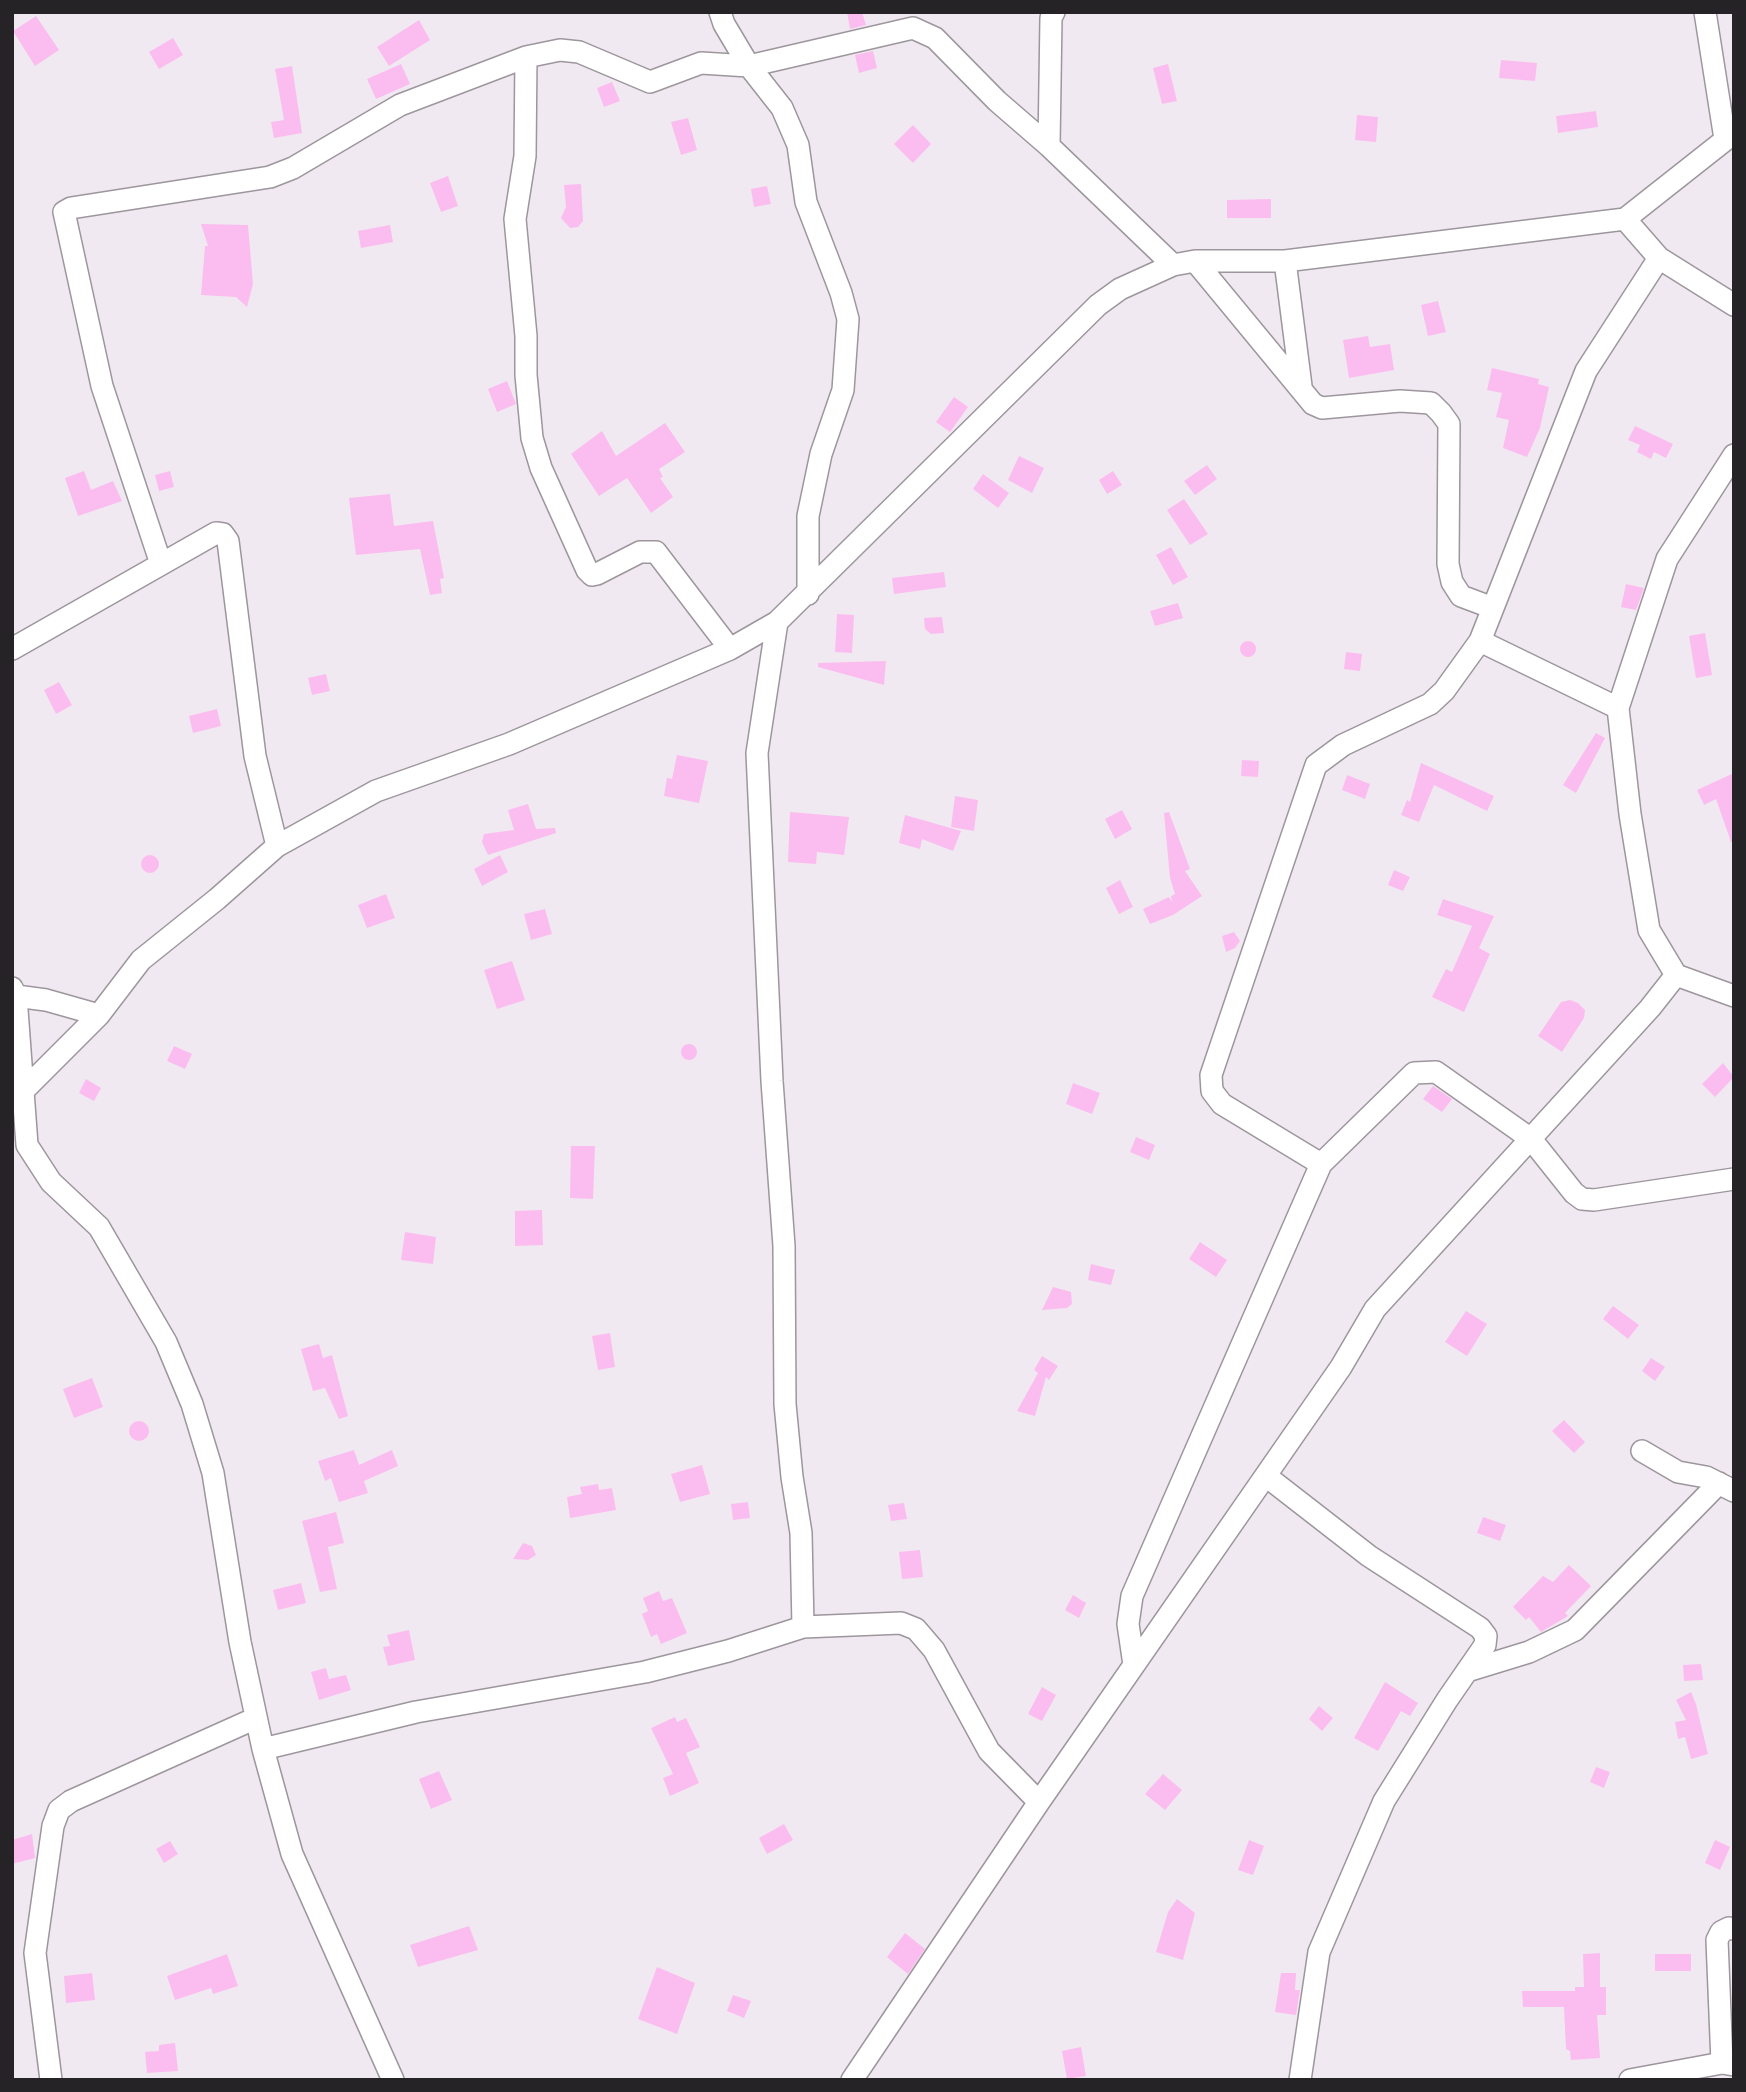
<!DOCTYPE html>
<html>
<head>
<meta charset="utf-8">
<style>
  body { margin:0 }
  #map { position:relative; width:1746px; height:2092px; overflow:hidden; background:#f1e9f1; font-family:"Roboto Serif",serif }
  canvas { display:block }
  .frame { position:absolute; inset:0; border:14px solid #262326; pointer-events:none }
</style>
</head>
<body>
<div id="map">
<canvas width="1746" height="2092"></canvas>
<div class="frame"></div>
</div>
<script>
const c = document.querySelector('canvas').getContext('2d');
c.lineJoin = 'round';
function paint(path, color) {
  c.fillStyle = color;
  c.fill(path, 'evenodd');
}
function poly(rows) {
  const path = new Path2D();
  for (const r of rows) {
    if (r.length === 3) {
      path.moveTo(r[0] + r[2], r[1]);
      path.arc(r[0], r[1], r[2], 0, 2 * Math.PI);
      continue;
    }
    path.moveTo(r[0], r[1]);
    for (let i = 2; i < r.length; i += 2) path.lineTo(r[i], r[i + 1]);
  }
  return path;
}
function trace(path, color, width, dash) {
  c.strokeStyle = color;
  c.lineWidth = width;
  c.lineCap = dash ? 'butt' : 'round';
  c.setLineDash(dash || []);
  c.stroke(path);
}
const building = poly([
  [847,12,862,12,866,25,850,29],
  [36,16,59,50,35,66,13,31],
  [419,20,430,40,389,66,377,47],
  [173,38,183,55,159,69,149,52],
  [873,51,877,68,859,73,855,55],
  [1501,60,1537,63,1535,81,1499,78],
  [401,64,410,84,376,99,367,79],
  [1168,64,1177,101,1162,104,1153,68],
  [292,66,302,133,274,138,271,122,284,120,275,69],
  [612,82,620,101,604,107,597,88],
  [1596,111,1598,127,1558,133,1556,116],
  [1357,115,1378,117,1376,142,1355,140],
  [688,118,697,150,681,155,671,122],
  [913,125,931,144,913,163,894,144],
  [448,176,458,206,441,212,430,183],
  [581,184,583,221,578,227,570,228,561,218,566,207,564,185],
  [767,186,771,204,754,207,751,189],
  [1271,199,1271,218,1227,218,1227,200],
  [201,224,248,225,253,284,247,307,236,297,201,295,205,246,208,246],
  [390,225,393,242,361,248,358,231],
  [1438,301,1446,332,1428,336,1421,305],
  [1368,336,1370,347,1390,344,1394,370,1349,378,1343,340],
  [1492,368,1539,379,1538,384,1549,387,1540,428,1527,457,1503,448,1509,420,1496,417,1502,393,1487,390],
  [507,381,516,404,497,412,488,389],
  [954,397,968,407,950,432,936,422],
  [665,423,685,452,659,469,663,477,660,478,673,497,651,513,627,478,599,496,571,454,602,431,616,456],
  [1635,426,1673,444,1666,458,1654,452,1651,459,1637,452,1640,445,1628,440],
  [1019,456,1044,468,1032,493,1008,480],
  [1207,465,1217,479,1195,495,1184,481],
  [84,471,91,490,113,481,122,501,78,516,65,478],
  [170,471,174,487,159,491,155,475],
  [1113,471,1122,485,1107,494,1099,480],
  [983,474,1009,493,998,508,973,489],
  [390,494,394,526,433,521,444,578,440,579,442,593,430,595,420,549,356,555,349,498],
  [1184,499,1208,534,1190,545,1167,510],
  [1171,547,1188,577,1173,585,1156,555],
  [944,572,946,587,894,594,892,578],
  [1626,584,1644,588,1636,610,1621,607],
  [1178,603,1183,618,1155,626,1150,611],
  [837,614,854,615,852,653,835,652],
  [942,617,944,633,931,634,925,629,924,618],
  [1705,633,1712,675,1696,678,1689,636],
  [1248,649,8],
  [1346,652,1362,654,1360,671,1344,669],
  [886,661,884,685,818,667,818,663],
  [326,674,330,691,312,695,308,678],
  [59,682,72,705,56,714,44,690],
  [217,709,221,726,193,733,189,716],
  [1596,733,1605,738,1576,793,1563,785],
  [677,755,708,761,699,803,664,796,667,778,672,779],
  [1242,760,1259,761,1258,777,1241,776],
  [1421,763,1494,796,1487,811,1434,785,1419,822,1401,815,1407,800,1410,802],
  [1734,773,1734,842,1731,842,1716,799,1704,805,1697,790],
  [1347,775,1370,784,1365,799,1342,790],
  [955,796,978,800,974,831,951,827],
  [528,804,536,829,555,828,556,833,488,855,482,842,484,834,514,830,508,810],
  [1122,810,1132,829,1115,839,1105,819],
  [790,812,849,817,844,855,817,852,816,864,788,862],
  [1169,812,1190,869,1185,871,1202,896,1173,915,1150,924,1143,909,1169,897,1172,902,1171,896,1175,894,1170,878,1164,813],
  [905,815,961,831,953,851,922,839,920,849,899,843],
  [500,855,508,872,482,886,474,869],
  [150,864,9],
  [1394,870,1410,877,1403,891,1388,885],
  [1120,880,1133,907,1119,914,1106,888],
  [386,894,395,918,367,928,358,905],
  [1443,899,1494,916,1479,948,1490,954,1464,1012,1432,997,1446,969,1452,972,1472,926,1437,915],
  [545,909,552,934,531,940,524,914],
  [1234,932,1240,941,1235,948,1226,952,1222,936],
  [512,961,525,1000,497,1009,484,970],
  [1570,1000,1578,1003,1585,1010,1584,1018,1562,1052,1538,1036,1561,1002],
  [689,1052,8],
  [174,1046,192,1054,185,1069,167,1061],
  [1723,1063,1734,1077,1715,1097,1702,1084],
  [86,1079,101,1088,94,1101,79,1093],
  [1073,1083,1100,1093,1092,1114,1066,1104],
  [1433,1086,1452,1099,1442,1112,1423,1099],
  [1136,1137,1155,1145,1149,1160,1130,1152],
  [571,1146,595,1146,593,1199,570,1198],
  [542,1210,543,1245,515,1246,515,1211],
  [405,1232,436,1237,433,1264,401,1260],
  [1200,1242,1227,1260,1216,1277,1189,1259],
  [1091,1264,1115,1270,1111,1285,1088,1280],
  [1053,1287,1071,1292,1072,1304,1067,1308,1042,1310],
  [1613,1306,1639,1325,1628,1339,1603,1319],
  [1466,1311,1487,1324,1467,1356,1445,1342],
  [610,1333,615,1367,598,1370,592,1336],
  [319,1344,323,1358,332,1355,348,1416,339,1419,325,1388,313,1391,301,1349],
  [1042,1356,1058,1366,1049,1380,1046,1377,1035,1416,1017,1411,1038,1373,1034,1370],
  [1651,1358,1665,1367,1655,1381,1642,1371],
  [92,1378,103,1407,74,1418,63,1389],
  [1564,1420,1585,1442,1574,1453,1552,1431],
  [139,1431,10],
  [354,1450,359,1465,392,1450,398,1466,364,1481,368,1493,339,1502,331,1478,325,1481,318,1461],
  [702,1465,710,1494,680,1502,671,1474],
  [598,1484,599,1490,612,1488,616,1510,570,1518,567,1497,582,1494,580,1487],
  [748,1502,750,1518,733,1520,731,1504],
  [904,1503,907,1519,891,1521,888,1505],
  [336,1512,344,1543,328,1547,337,1589,320,1592,302,1521],
  [1483,1517,1506,1525,1500,1541,1477,1533],
  [523,1543,532,1546,536,1555,528,1560,513,1559],
  [920,1550,923,1577,902,1579,899,1552],
  [1569,1565,1591,1586,1565,1613,1568,1616,1541,1632,1529,1617,1526,1620,1513,1607,1543,1576,1553,1582],
  [301,1583,306,1603,278,1610,273,1590],
  [659,1591,663,1601,672,1598,687,1633,661,1644,657,1634,651,1637,642,1614,648,1611,643,1598],
  [1073,1595,1086,1603,1079,1618,1065,1610],
  [409,1630,415,1660,388,1666,383,1647,390,1646,387,1635],
  [1701,1664,1703,1680,1684,1681,1683,1665],
  [326,1668,329,1679,346,1675,351,1690,319,1700,311,1672],
  [1385,1682,1418,1703,1410,1716,1401,1711,1378,1751,1354,1738],
  [1042,1687,1056,1695,1042,1721,1028,1714],
  [1691,1692,1696,1704,1708,1754,1691,1759,1685,1737,1678,1739,1675,1722,1686,1720,1676,1700],
  [1319,1706,1333,1718,1322,1731,1309,1719],
  [675,1717,677,1722,686,1718,700,1747,686,1753,699,1783,670,1796,663,1778,673,1774,651,1728],
  [1596,1767,1610,1772,1604,1788,1590,1782],
  [439,1771,452,1800,431,1809,419,1779],
  [1163,1774,1182,1790,1165,1810,1145,1794],
  [784,1824,793,1840,767,1854,759,1838],
  [32,1834,35,1858,12,1864,12,1840],
  [1249,1840,1264,1846,1253,1875,1238,1870],
  [1715,1840,1730,1847,1720,1870,1705,1863],
  [170,1841,178,1854,164,1863,156,1849],
  [1177,1899,1195,1913,1183,1960,1156,1952,1168,1912],
  [469,1926,478,1950,418,1967,410,1945],
  [905,1933,925,1949,908,1974,887,1957],
  [1600,1953,1600,1987,1606,1987,1606,2015,1597,2015,1600,2058,1571,2060,1570,2051,1566,2049,1564,2007,1523,2007,1522,1991,1575,1991,1575,1987,1584,1987,1583,1954],
  [227,1954,238,1986,213,1994,211,1988,175,2000,167,1976],
  [1655,1954,1691,1954,1691,1971,1655,1971],
  [657,1967,695,1983,677,2034,638,2019],
  [92,1973,95,2000,66,2003,64,1976],
  [1281,1973,1296,1973,1295,1990,1300,1990,1296,2015,1275,2012],
  [733,1995,751,2001,744,2018,727,2011],
  [175,2043,178,2071,147,2073,145,2052,159,2051,159,2045],
  [1081,2047,1086,2076,1067,2079,1062,2051]
]);
const minor = poly([
  [720,12,724,24,749,66,782,108,798,145,806,202,841,293,848,319,843,390,821,454,808,516,808,594],
  [1054,12,1051,18,1049,146,1173,265],
  [1705,12,1725,139],
  [1625,219,1659,258,1734,305],
  [1195,261,1313,404,1322,408,1400,401,1431,403,1441,413,1449,424,1448,564,1452,582,1461,596,1493,608],
  [1285,261,1301,386],
  [1734,455,1667,559,1618,708,1630,814,1649,930,1676,975,1734,996],
  [161,564,102,386,64,212,71,208,270,177,293,168,400,105,526,57],
  [1480,641,1618,708],
  [12,649,216,533,223,534,228,541,255,756,277,846],
  [730,649,656,552,640,552,597,574,592,575,587,570,541,468,532,438,526,375,526,336,515,219,525,156,526,57,560,50,579,52,650,82,701,63,749,66,913,28,935,38,997,101,1049,146],
  [12,988,16,996,46,1000,99,1015],
  [12,996,16,996,23,1091],
  [1321,1164,1222,1104,1212,1091,1211,1075,1316,765,1343,745,1430,704,1444,691,1480,641,1586,371,1659,258],
  [1642,1451,1678,1472,1706,1477,1734,1491],
  [1266,1476,1369,1556,1480,1628,1486,1636,1485,1645,1447,1700,1384,1801,1319,1952,1300,2080],
  [803,1627,901,1623,916,1629,934,1650,989,1751,1039,1802],
  [1134,1665,1128,1624,1132,1596,1321,1164,1414,1073,1436,1072,1531,1139,1574,1193,1582,1199,1594,1200,1734,1179],
  [1467,1671,1529,1652,1575,1630,1719,1483],
  [263,1749,416,1712,645,1672,728,1651,803,1627,801,1533,792,1477,785,1404,784,1246,772,1081,757,753,777,622],
  [1722,2063,1717,1940,1721,1932,1729,1928,1734,1929],
  [51,2080,35,1953,53,1826,59,1810,71,1801,256,1718],
  [393,2080,292,1854,263,1749,240,1642,213,1473,192,1404,166,1342,99,1227,51,1182,27,1145,23,1091,99,1015,141,960,217,899,277,846,376,791,509,744,730,649,777,622,1098,305,1120,289,1173,265,1195,261,1285,261,1625,219,1734,133],
  [852,2080,1039,1802,1341,1367,1375,1309,1650,1008,1676,975],
  [1630,2080,1722,2063,1734,2065]
]);
paint(building, '#fbbdef');
trace(minor, '#9d969d', 24);
trace(minor, '#fff', 21);
</script>
</body>
</html>
